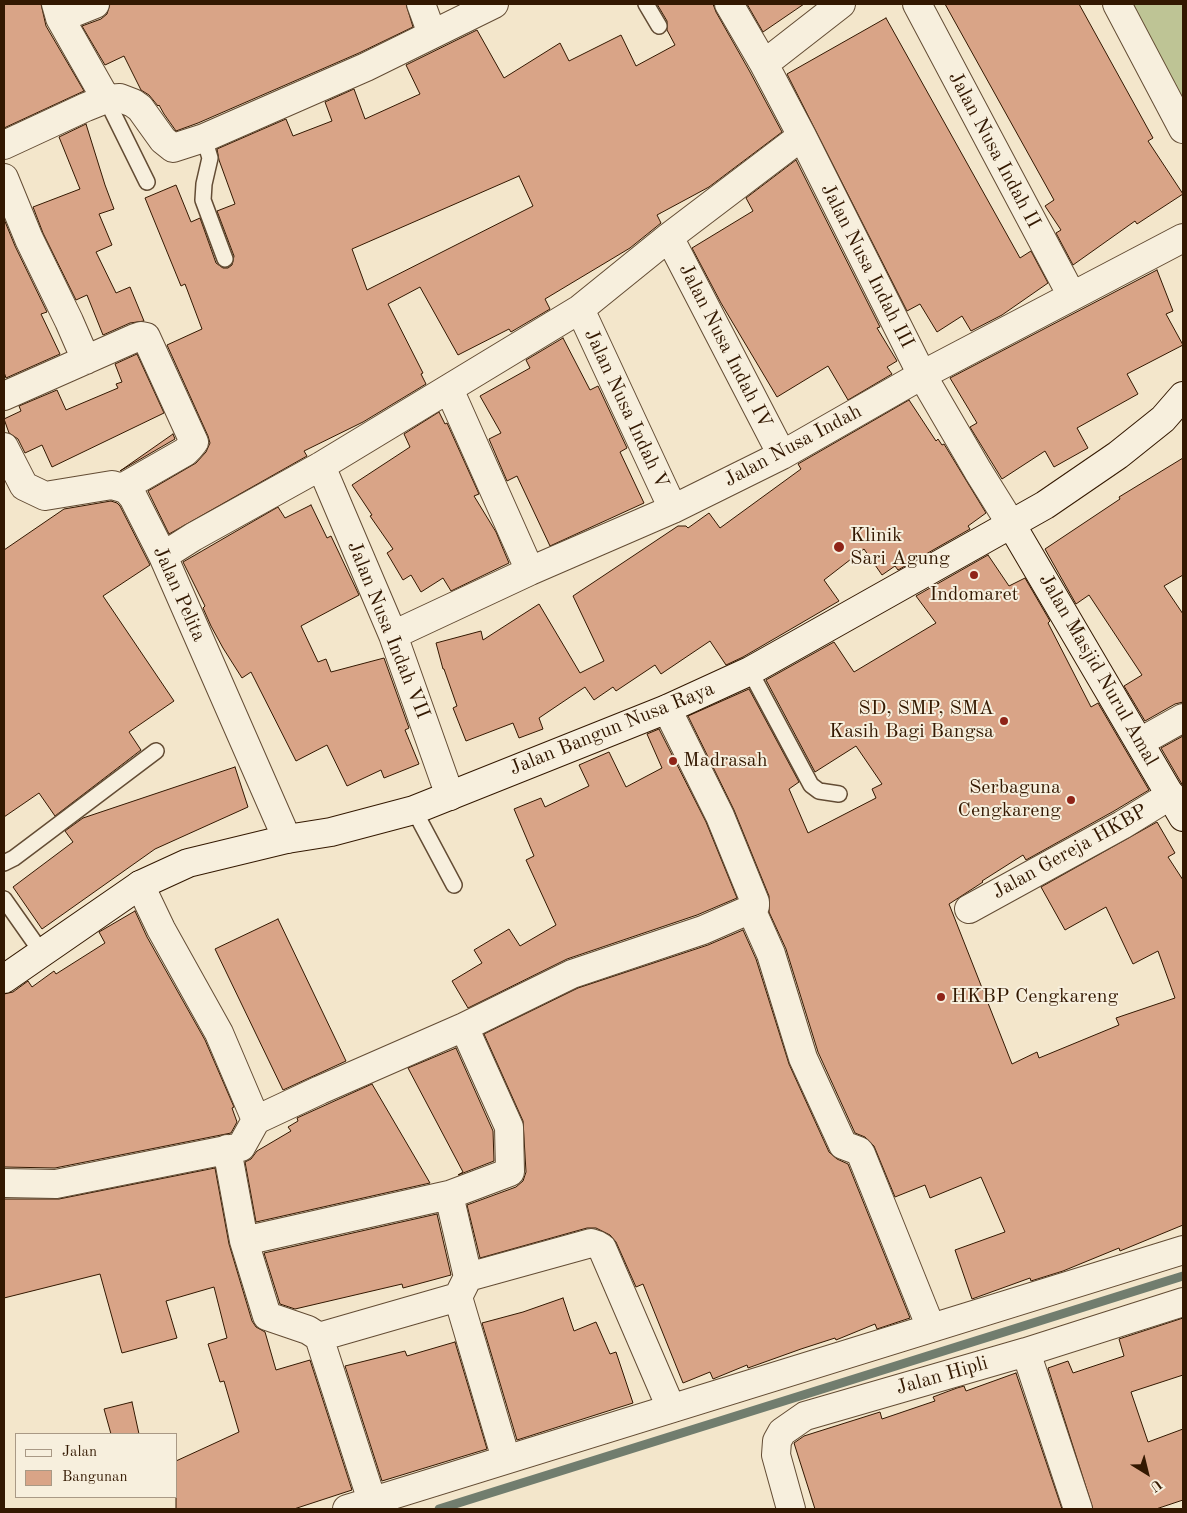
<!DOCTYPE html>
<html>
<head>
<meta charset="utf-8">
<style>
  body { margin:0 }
  #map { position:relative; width:1187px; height:1513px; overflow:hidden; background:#f3e6cb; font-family:"Old Standard TT",serif }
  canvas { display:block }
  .frame { position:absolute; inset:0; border:5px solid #331801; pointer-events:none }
  .legend { position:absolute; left:15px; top:1433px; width:162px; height:65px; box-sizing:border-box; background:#f7efdd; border:1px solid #a99985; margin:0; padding:6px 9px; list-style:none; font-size:15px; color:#331801 }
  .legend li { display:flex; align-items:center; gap:10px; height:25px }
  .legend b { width:25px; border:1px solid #a99985 }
  .north { position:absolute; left:1122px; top:1448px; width:50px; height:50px; -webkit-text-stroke:4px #f7efdd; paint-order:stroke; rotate:144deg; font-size:14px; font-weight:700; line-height:20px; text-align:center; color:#331801 }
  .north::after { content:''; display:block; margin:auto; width:18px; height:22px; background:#331801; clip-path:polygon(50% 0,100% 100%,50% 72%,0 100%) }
</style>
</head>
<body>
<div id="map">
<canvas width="1187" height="1513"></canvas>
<div class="frame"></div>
<ul class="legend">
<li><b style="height:6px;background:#f7efdd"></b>Jalan</li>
<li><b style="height:14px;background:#d9a487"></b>Bangunan</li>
</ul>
<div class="north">U</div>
</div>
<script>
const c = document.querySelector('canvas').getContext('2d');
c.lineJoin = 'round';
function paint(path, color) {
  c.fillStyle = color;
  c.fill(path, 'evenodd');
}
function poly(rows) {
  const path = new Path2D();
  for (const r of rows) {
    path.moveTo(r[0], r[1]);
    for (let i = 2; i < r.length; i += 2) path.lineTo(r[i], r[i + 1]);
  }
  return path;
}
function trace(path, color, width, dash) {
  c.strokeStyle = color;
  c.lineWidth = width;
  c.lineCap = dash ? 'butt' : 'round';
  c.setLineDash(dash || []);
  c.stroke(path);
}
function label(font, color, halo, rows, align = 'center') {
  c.font = font + ' "Old Standard TT",serif';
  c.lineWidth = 4;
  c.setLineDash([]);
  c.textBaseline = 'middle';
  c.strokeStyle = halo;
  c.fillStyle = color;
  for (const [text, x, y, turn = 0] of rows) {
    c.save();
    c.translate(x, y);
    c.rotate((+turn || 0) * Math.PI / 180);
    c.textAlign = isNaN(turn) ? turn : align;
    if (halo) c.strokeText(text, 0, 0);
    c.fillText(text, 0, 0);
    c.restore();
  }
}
const green = poly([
  [1127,4,1183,4,1183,101]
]);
const stream = poly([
  [439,1509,1183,1276]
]);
const building = poly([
  [4,4,41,4,46,26,84,91,4,128,4,4],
  [110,4,406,4,413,27,359,53,198,123,176,131,164,114,159,105,158,106,149,95,141,90,124,56,105,65,82,26,101,19,107,14,110,4],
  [657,4,713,4,716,12,750,72,782,132,709,187,657,215,661,223,630,248,545,299,550,309,511,332,509,329,458,355,420,287,388,304,423,373,421,374,426,384,363,422,304,451,307,456,169,534,148,491,196,463,206,452,210,443,208,436,167,345,202,329,185,284,181,286,145,198,176,185,191,222,200,218,216,263,223,268,228,268,232,265,234,256,217,211,235,204,219,160,217,149,286,119,293,136,332,121,325,102,354,89,365,119,420,94,406,65,477,30,504,78,560,43,569,61,621,35,636,66,675,45,667,30,667,21,657,4],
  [519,176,533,206,367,290,352,249,519,176],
  [747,4,804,4,763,32,747,4],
  [945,4,1079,4,1153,138,1148,141,1183,194,1137,224,1135,221,1073,265,1056,233,1061,230,1045,206,1054,200,945,4],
  [886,18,1020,258,1031,251,1048,283,1002,315,971,331,962,316,937,332,920,304,907,311,787,74,886,18],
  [86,124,105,185,114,209,99,214,112,245,96,252,116,293,130,287,144,321,130,323,103,335,87,295,76,300,43,233,33,207,80,189,59,137,86,124],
  [796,160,880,327,877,328,897,361,887,367,892,374,848,400,828,366,777,397,721,303,692,248,753,211,746,198,796,160],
  [4,219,15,246,47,312,41,314,60,354,6,378,4,372,4,219],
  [1157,270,1173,311,1166,314,1183,345,1127,374,1138,394,1077,428,1088,448,1054,467,1045,451,1002,479,970,427,977,423,950,378,1157,270],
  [563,338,590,390,598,386,627,448,620,452,644,503,550,546,517,476,507,481,489,439,501,433,480,396,530,368,526,360,563,338],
  [137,354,164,413,52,467,42,445,25,453,18,439,9,433,4,419,21,411,19,406,57,390,66,410,118,388,116,384,122,382,115,364,137,354],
  [909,400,936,441,938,439,942,445,944,444,986,513,968,526,970,529,898,570,895,566,882,575,864,549,824,580,839,601,743,657,726,665,710,641,661,674,655,665,616,691,613,687,594,700,585,687,539,718,543,729,519,738,513,723,466,741,453,708,457,706,444,669,443,669,436,643,481,631,483,640,539,604,580,673,604,661,573,596,678,526,686,526,688,528,709,513,720,528,801,469,798,464,909,400],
  [439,412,445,424,447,423,479,494,474,496,496,532,509,563,451,591,443,578,421,592,411,575,403,580,387,553,393,549,370,516,372,515,352,485,410,447,404,434,439,412],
  [173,434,175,439,120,471,173,434],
  [1183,458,1183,575,1164,586,1183,614,1183,702,1175,704,1145,721,1124,686,1142,675,1089,595,1076,604,1045,549,1120,499,1119,497,1183,458],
  [111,501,117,503,120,506,150,565,103,596,174,701,129,732,141,750,55,816,39,793,4,817,4,550,64,509,111,501],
  [311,505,327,538,331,536,359,595,301,626,318,662,326,659,331,672,384,658,409,728,405,730,419,764,384,778,381,770,347,786,327,745,296,761,251,672,242,678,223,648,211,626,203,608,205,606,183,562,278,507,285,518,311,505],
  [988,555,1009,586,1025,578,1050,621,1048,623,1091,707,1098,703,1149,790,1114,811,1026,860,1023,855,982,881,983,882,949,904,1012,1064,1037,1052,1039,1058,1119,1025,1116,1018,1175,998,1158,951,1133,964,1106,907,1065,930,1041,887,1157,822,1175,853,1168,857,1183,880,1183,1225,1120,1251,1119,1248,1063,1271,1031,1281,1030,1278,972,1299,955,1250,1005,1232,981,1177,930,1198,925,1185,895,1197,874,1146,865,1137,855,1133,818,1052,786,949,769,912,769,896,734,810,688,716,749,689,799,782,789,789,808,833,876,798,872,789,882,784,856,746,815,772,766,680,834,642,854,672,936,623,916,596,988,555],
  [659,729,706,822,737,898,697,915,567,959,468,1008,452,981,482,963,474,950,509,929,520,946,556,925,526,860,534,856,514,809,541,798,545,807,589,786,579,765,609,752,626,787,662,768,647,734,659,729],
  [1183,736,1183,786,1161,748,1183,736],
  [235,767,248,807,155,849,42,929,13,887,73,842,65,831,83,818,235,767],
  [135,911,147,937,205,1040,234,1107,232,1108,237,1122,231,1133,55,1168,4,1167,4,994,13,992,28,981,32,987,54,971,56,974,105,943,99,932,135,911],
  [278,919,346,1061,283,1090,215,949,278,919],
  [743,930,756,959,789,1064,829,1152,837,1159,848,1164,910,1318,877,1329,875,1324,836,1340,835,1338,801,1349,748,1368,747,1365,713,1379,710,1372,683,1383,643,1284,636,1287,616,1242,610,1235,596,1228,587,1228,480,1258,467,1205,516,1187,523,1181,526,1172,523,1121,484,1034,578,988,708,945,743,930],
  [456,1048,493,1131,494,1161,458,1175,463,1172,408,1068,456,1048],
  [372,1084,430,1183,256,1222,245,1162,251,1159,257,1151,291,1131,288,1127,298,1121,297,1118,372,1084],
  [215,1168,229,1244,252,1321,256,1327,265,1332,276,1370,310,1360,352,1490,294,1509,176,1509,176,1461,239,1432,224,1381,220,1382,208,1344,227,1338,214,1287,166,1301,177,1338,122,1353,100,1274,4,1298,4,1199,59,1199,215,1168],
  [437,1214,451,1275,403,1288,402,1284,295,1309,280,1304,264,1253,437,1214],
  [563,1298,574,1331,596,1322,610,1354,616,1352,633,1403,517,1440,482,1323,523,1312,563,1298],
  [1183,1318,1183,1375,1131,1392,1148,1442,1183,1429,1183,1500,1156,1509,1093,1509,1048,1368,1068,1361,1073,1373,1124,1356,1119,1339,1183,1318],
  [455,1342,487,1449,382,1481,345,1366,405,1351,407,1356,455,1342],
  [1016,1373,1062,1509,815,1509,794,1443,804,1436,880,1412,882,1419,935,1401,933,1397,957,1388,964,1386,966,1391,1016,1373],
  [132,1402,139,1434,111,1434,104,1409,132,1402]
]);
const lane = poly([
  [646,4,659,26],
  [106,99,147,182],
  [204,138,210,158,204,184,203,200,225,259],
  [750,671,811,785,819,791,839,794],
  [414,810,454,885],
  [4,863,14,858,34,843,156,751],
  [4,899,42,953]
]);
const street = poly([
  [56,4,60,18,106,99],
  [421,4,432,34],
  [729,4,764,64,802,136,922,375,978,471,1011,524],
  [917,4,1072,296],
  [1117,4,1183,129],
  [60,18,95,4],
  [764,64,841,4],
  [4,145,86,107,106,99,120,98,133,103,140,108,163,140,173,148,204,138,366,67,494,4],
  [4,178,29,239,69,321,86,360],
  [669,237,782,455],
  [580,309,673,509],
  [449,389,530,571],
  [4,396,135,338,141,336,146,337,194,442,190,447,185,452,122,488],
  [4,447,24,486,45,496,112,485,126,489,133,497,163,556,287,839],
  [321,466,393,635,450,796],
  [163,556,193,537,321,466,580,309,669,237,802,136],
  [393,635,530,571,673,509,782,455,922,375,1183,238],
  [1140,742,1183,718],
  [140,885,161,929,219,1033,256,1120],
  [751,909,771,954,803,1058,843,1145,859,1151,861,1154,931,1328],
  [969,909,1122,825,1171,795],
  [464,1027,509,1127,510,1172,449,1195,468,1277,458,1297,506,1459],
  [227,1149,244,1241,267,1316,308,1330,319,1337,372,1501],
  [4,1183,56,1184,241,1147,256,1120,320,1090,464,1027,572,974,703,930,751,909,755,906,755,902,720,816,667,709],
  [244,1241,449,1195],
  [468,1277,591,1243,597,1245,602,1248,671,1408],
  [319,1337,458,1297],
  [1026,1352,1078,1509],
  [347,1509,1183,1250],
  [791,1509,776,1455,777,1441,782,1432,805,1416,1026,1352,1183,1302]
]);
const secondary = poly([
  [1011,524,1183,817],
  [4,979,140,885,188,863,287,839,331,832,414,810,667,709,750,671,1045,505,1118,455,1163,419,1183,396]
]);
const markers = [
  [839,547,6,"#8f2418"],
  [974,575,5,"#8f2418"],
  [1004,721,5,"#8f2418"],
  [673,761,5,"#8f2418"],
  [1071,800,5,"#8f2418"],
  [941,997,5,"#8f2418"]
];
const streetNames = [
  ["Jalan Nusa Indah II",994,150,62],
  ["Jalan Nusa Indah III",867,266,63],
  ["Jalan Nusa Indah IV",725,346,63],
  ["Jalan Nusa Indah V",626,409,65],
  ["Jalan Nusa Indah",793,446,-28],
  ["Jalan Pelita",179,594,66],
  ["Jalan Nusa Indah VII",388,630,68],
  ["Jalan Masjid Nurul Amal",1098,670,60],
  ["Jalan Bangun Nusa Raya",612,729,-22],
  ["Jalan Gereja HKBP",1070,852,-29],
  ["Jalan Hipli",942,1376,-16]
];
const poiNames = [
  ["Klinik",850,536],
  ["Sari Agung",850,559],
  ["Indomaret",974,595,"center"],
  ["SD, SMP, SMA",994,709,"right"],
  ["Kasih Bagi Bangsa",994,732,"right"],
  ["Madrasah",683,761],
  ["Serbaguna",1061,788,"right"],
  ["Cengkareng",1061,811,"right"],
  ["HKBP Cengkareng",951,997]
];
paint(green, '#bec495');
trace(stream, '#717d6e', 9);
paint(building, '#d9a487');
trace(building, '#331801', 1);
trace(lane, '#634c34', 18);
trace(street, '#634c34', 30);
trace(secondary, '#331801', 30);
trace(lane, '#f7efdd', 15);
trace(street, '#f7efdd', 28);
trace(secondary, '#f7efdd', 28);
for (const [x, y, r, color] of markers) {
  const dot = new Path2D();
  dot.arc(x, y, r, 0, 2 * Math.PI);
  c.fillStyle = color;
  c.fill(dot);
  trace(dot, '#f7efdd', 2);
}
label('20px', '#331801', '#f7efdd', streetNames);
label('20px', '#331801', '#f7efdd', poiNames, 'left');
</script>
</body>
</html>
